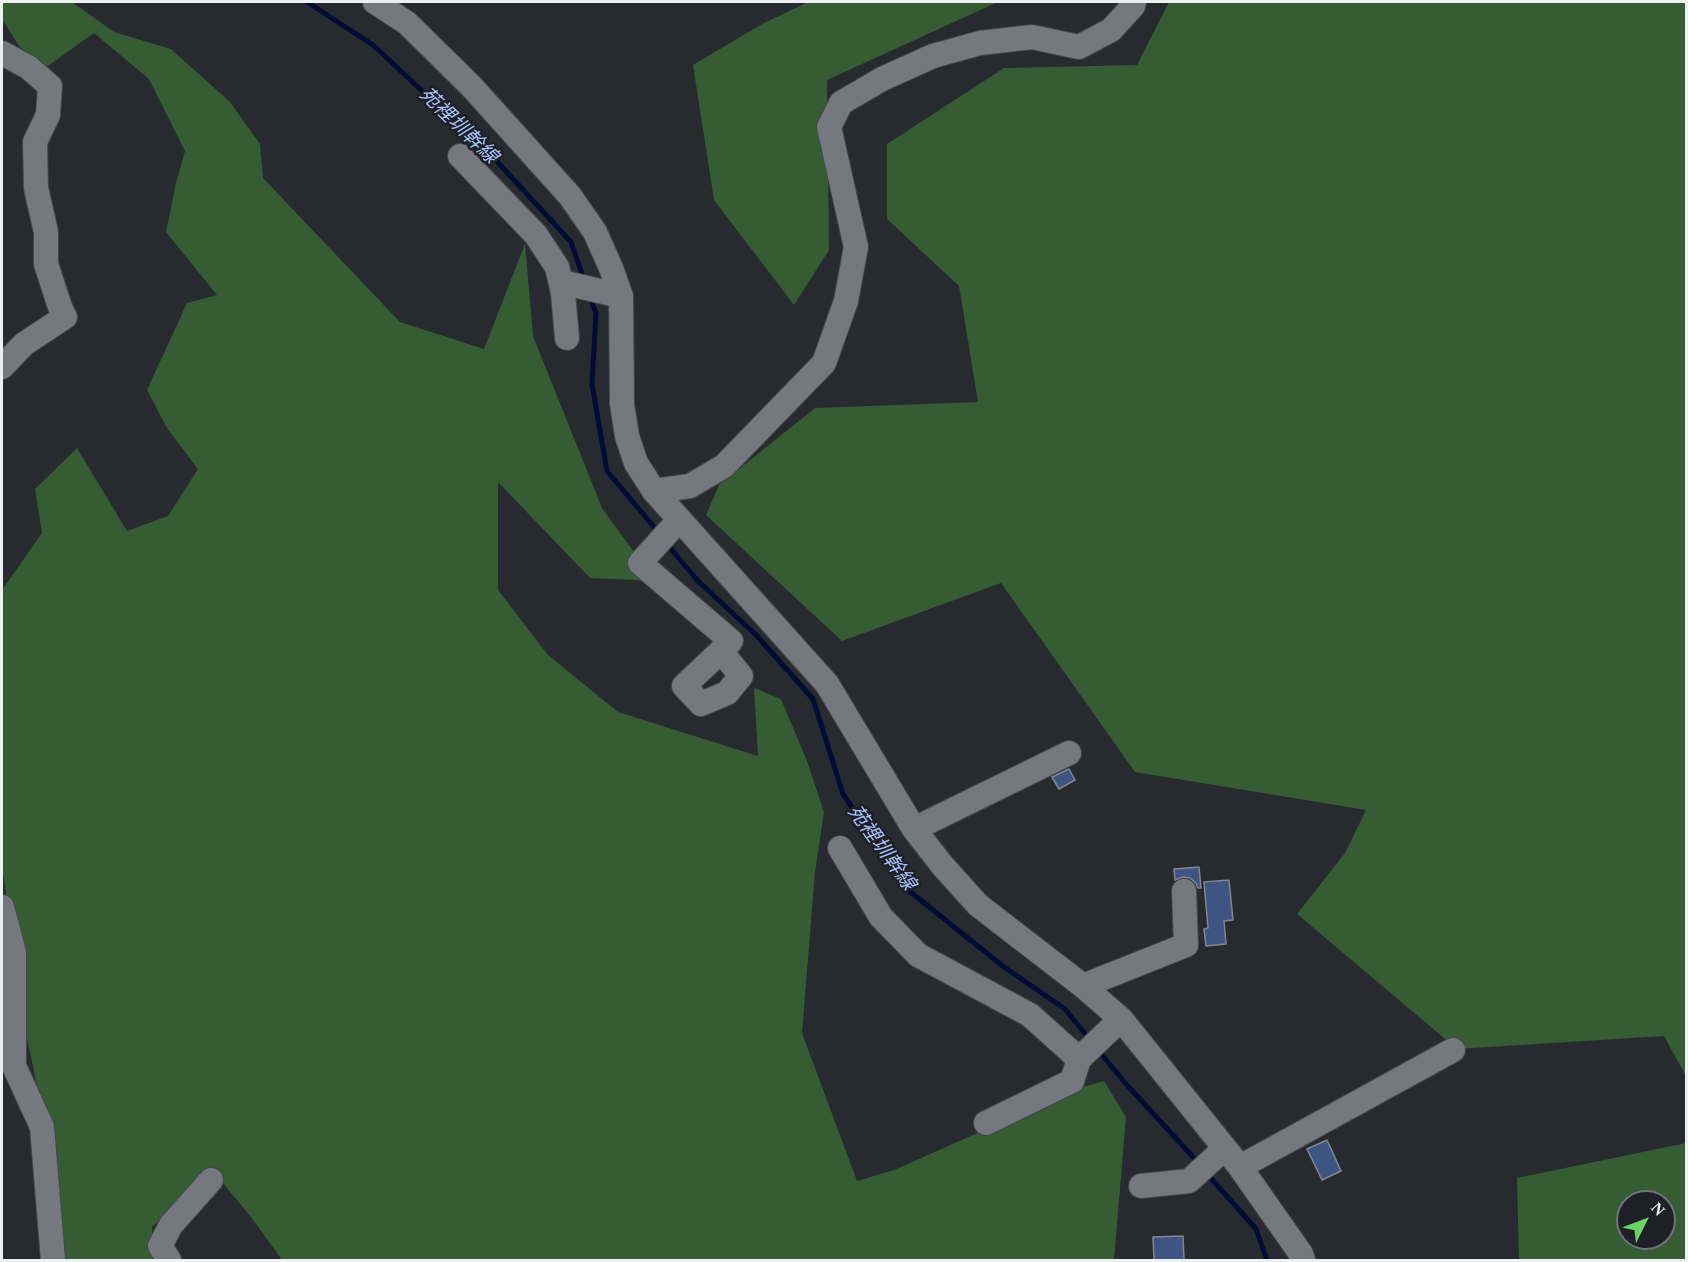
<!DOCTYPE html>
<meta charset="utf-8">
<style>
body{margin:0}
#map{position:relative;width:1688px;height:1262px;overflow:hidden;background:#272a2f;font-family:"Times New Roman",serif}
canvas{display:block}
.frame{position:absolute;inset:0;border:3px solid #edeff2;pointer-events:none}
.north{position:absolute;left:1616px;top:1190px;width:60px;height:60px;box-sizing:border-box;background:#1e2025;border:2px solid #717377;border-radius:50%;rotate:48deg;font-size:16px;font-weight:700;line-height:24px;text-align:center;color:#edeff2}
.north::after{content:'';display:block;margin:auto;width:21px;height:27px;background:#67d465;clip-path:polygon(50% 0,100% 100%,50% 72%,0 100%)}
</style>
<div id="map">
<canvas width="1688" height="1262"></canvas>
<div class="frame"></div>
<div class="north">N</div>
</div>
<script>
const context = document.querySelector('canvas').getContext('2d');
context.lineJoin = 'round';
function paint(path, color) { context.fillStyle = color; context.fill(path, 'evenodd'); }
const shape = rows => new Path2D(rows.map(r => 'M' + r).join(''));
function stroke(path, color, width, dash) { context.strokeStyle = color; context.lineWidth = width; context.lineCap = dash ? 'butt' : 'round'; context.setLineDash(dash || []); context.stroke(path); }
function drawText(font, color, halo, rows, align = 'center') {
  context.font = font + ' "Times New Roman","Noto Sans TC",serif'; context.lineWidth = 5; context.setLineDash([]); context.textBaseline = 'middle'; context.strokeStyle = halo; context.fillStyle = color; for (const [text, x, y, turn = 0] of rows) {
    context.save(); context.translate(x, y); context.rotate((+turn || 0) * Math.PI / 180); context.textAlign = isNaN(turn) ? turn : align; if (halo) context.strokeText(text, 0, 0); context.fillText(text, 0, 0); context.restore();
  }
}
paint(shape([
 [2,2,72,2,114,32,171,49,230,102,260,144,263,178,400,322,484,349,525,244,533,336,602,508,655,581,590,578,498,482,498,590,548,655,618,712,758,756,754,688,781,699,807,761,824,812,815,872,802,1033,857,1181,894,1170,1079,1088,1104,1081,1126,1117,1114,1260,282,1260,251,1217,212,1170,152,1227,155,1256,158,1260,63,1260,35,1076,23,1020,2,865,2,590,42,533,35,489,77,448,127,531,168,516,198,469,167,428,147,390,187,303,217,295,166,232,176,183,185,151,149,79,94,33,45,68,19,46,2,19],
 [808,2,998,2,827,80,829,250,794,305,714,200,693,65,764,23],
 [1169,2,1686,2,1686,1076,1664,1036,1457,1049,1297,914,1345,853,1366,810,1135,772,1001,583,842,641,706,515,719,485,815,408,978,402,959,286,887,219,887,144,1004,68,1137,65],
 [1686,1143,1686,1260,1519,1260,1517,1178],
 [1628,1202,1664,1202,1664,1238,1628,1238]
]), '#355c33');
stroke(shape([
 [307,2,373,45,493,157,571,242,582,274],
 [592,303,596,313,592,384,607,471,654,527],
 [671,549,698,581,757,636,813,699,843,794,908,890,1004,967,1065,1009,1090,1040],
 [1097,1049,1127,1085,1194,1158],
 [1209,1176,1256,1229,1267,1260]
]), '#010c34', 5);
const building = shape([
 [1069,769,1075,780,1059,789,1052,777,1069,769],
 [1199,867,1201,888,1198,888,1196,883,1190,878,1183,877,1175,880,1174,869,1199,867],
 [1229,880,1233,920,1224,921,1226,944,1206,946,1204,929,1208,928,1204,882,1229,880],
 [1327,1140,1341,1171,1322,1180,1307,1149,1327,1140],
 [1183,1236,1184,1260,1154,1260,1153,1237,1183,1236]
]);
paint(building, '#3e5583');
stroke(building, '#83868d', 1.5);
const minor = shape([
 [375,2,407,23,472,87,570,196,595,232,611,268,621,296,622,404,627,436,636,463,654,491,827,684,914,829,942,865,978,905,1083,986,1121,1019,1240,1167,1301,1254,1303,1260],
 [2,53,28,67,50,86,48,115,35,142,36,188,46,232,46,264,60,307,65,317,24,344,2,367],
 [460,156,536,235,557,267,563,293,567,338],
 [561,282,621,296],
 [654,491,690,486,724,466,824,363,846,301,856,247,829,127,841,103,882,79,933,56,980,43,1032,37,1079,47,1111,30,1133,6,1134,2],
 [679,520,640,563,731,641,721,651,684,686,701,704,727,693,741,676,721,651],
 [914,829,1069,753],
 [840,848,881,917,918,955,1030,1015,1079,1059,1072,1081,986,1123],
 [2,907,14,952,14,1066,42,1127,53,1260],
 [1083,986,1186,945,1184,891],
 [1079,1059,1121,1019],
 [1240,1167,1453,1050],
 [1141,1186,1189,1181,1224,1149],
 [169,1260,160,1246,171,1225,211,1180]
]);
stroke(minor, '#45474c', 26);
stroke(minor, '#75787e', 24);
drawText('italic 20px', '#a6c3fd', '#1e2025', [
 ["苑裡圳幹線",458,126,44],
 ["苑裡圳幹線",881,848,54]
]);
</script>
